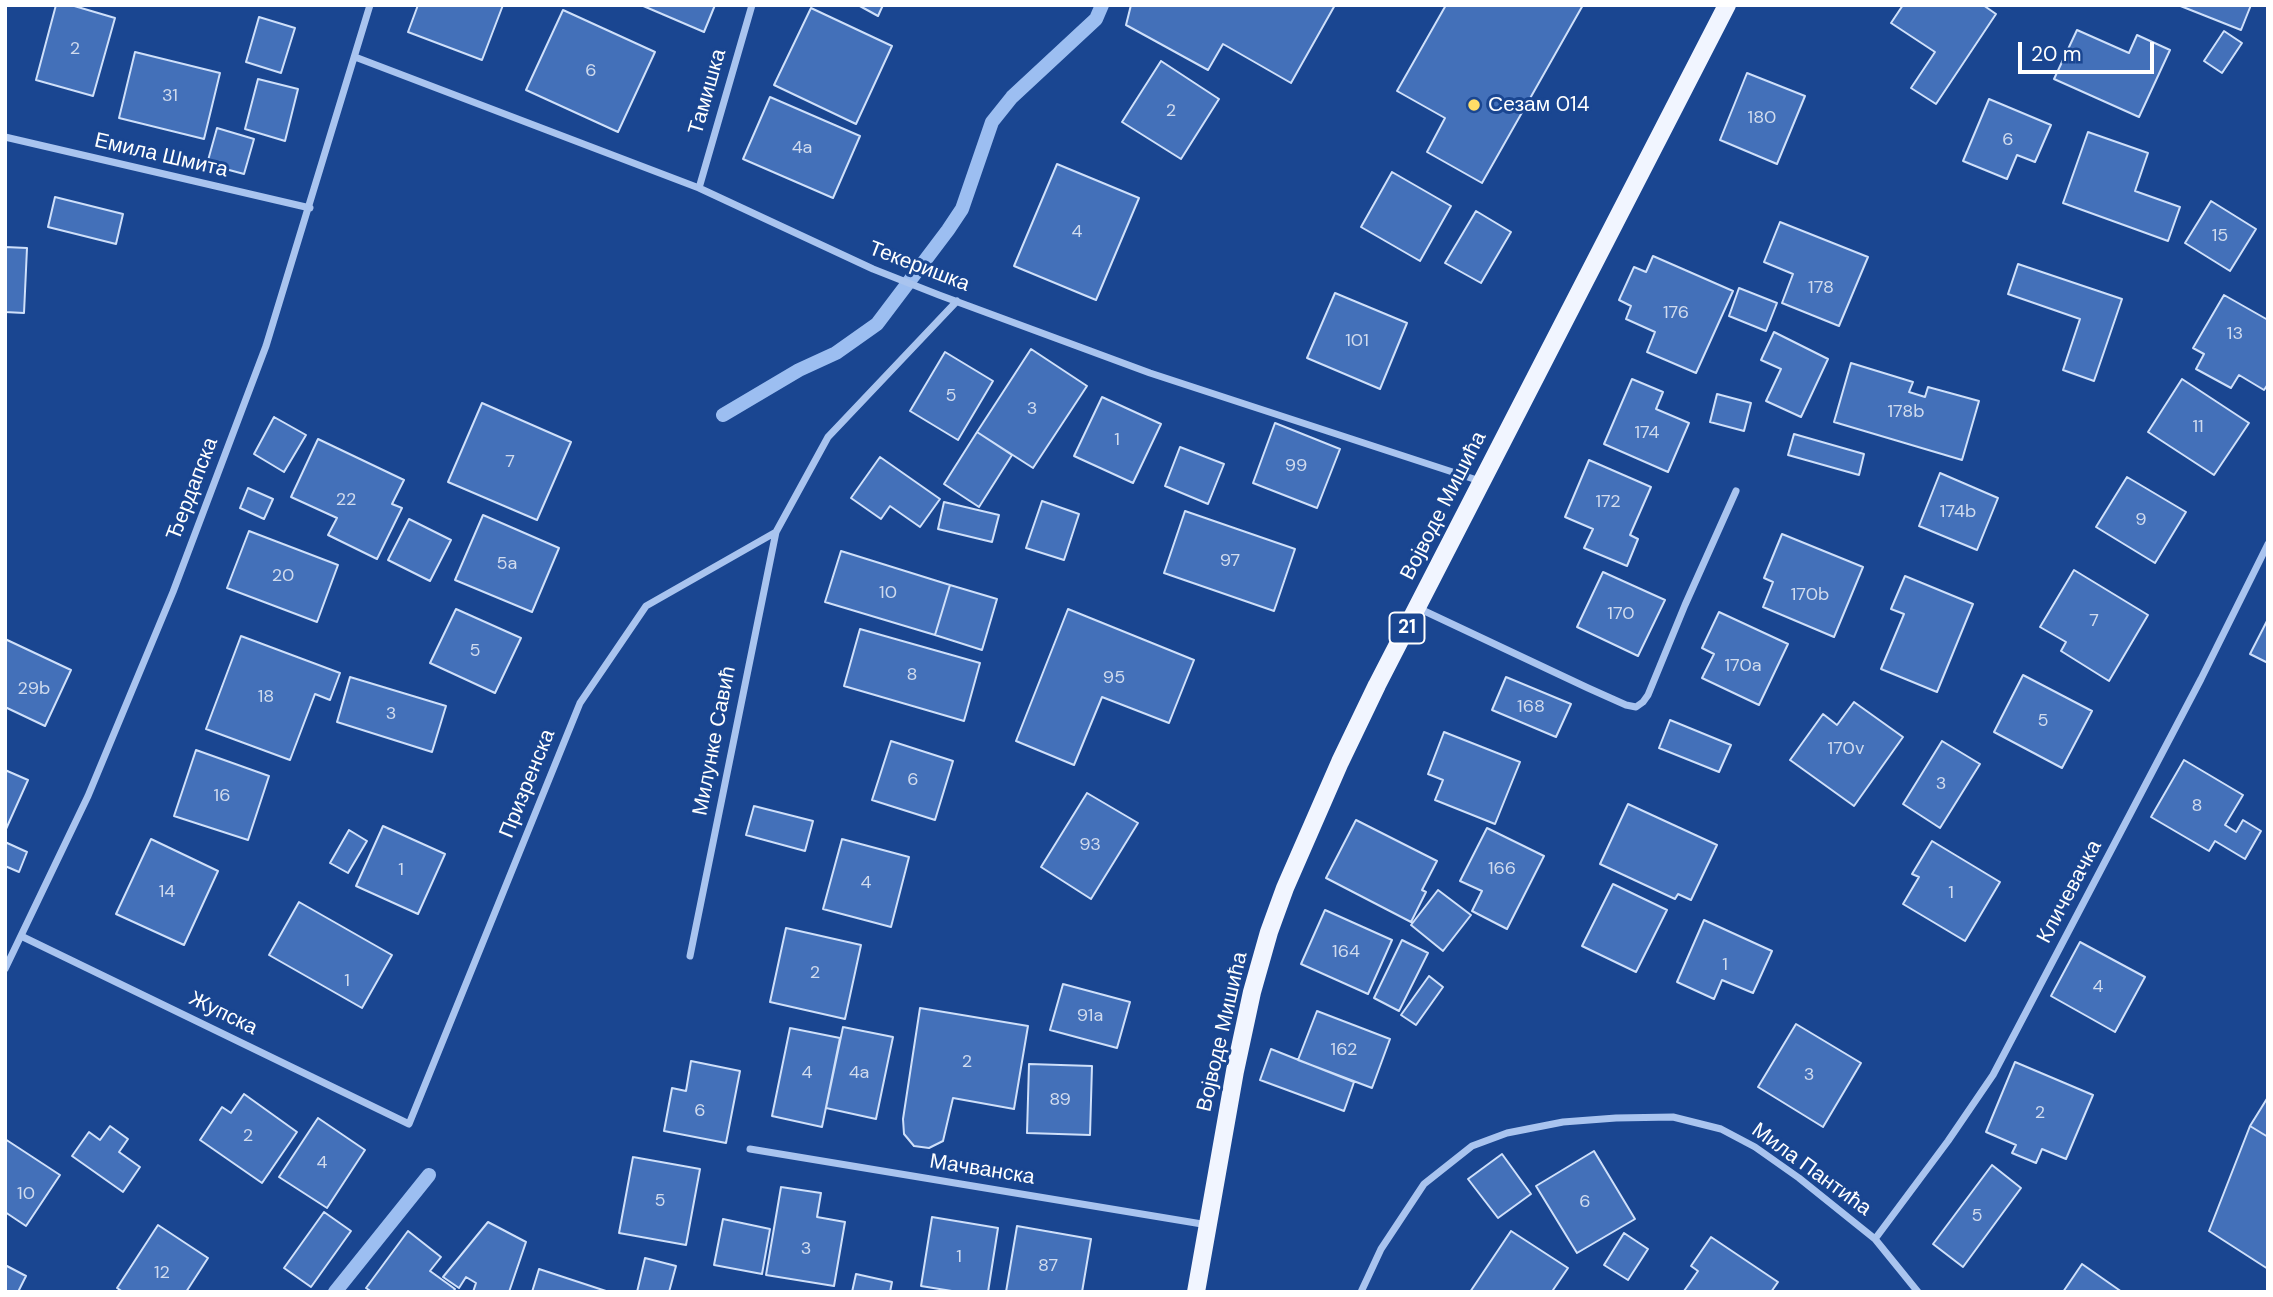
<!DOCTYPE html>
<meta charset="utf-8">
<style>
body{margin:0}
#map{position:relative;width:2273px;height:1297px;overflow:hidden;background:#1a4691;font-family:"DM Sans",sans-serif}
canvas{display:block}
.frame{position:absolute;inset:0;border:7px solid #fff;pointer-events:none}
.scale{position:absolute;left:2018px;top:42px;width:136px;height:32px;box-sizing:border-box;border:4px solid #fff;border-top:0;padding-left:9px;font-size:21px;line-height:24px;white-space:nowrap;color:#fff;-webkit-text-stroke:5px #1a4691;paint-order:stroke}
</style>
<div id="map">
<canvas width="2273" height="1297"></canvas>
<div class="frame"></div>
<div class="scale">20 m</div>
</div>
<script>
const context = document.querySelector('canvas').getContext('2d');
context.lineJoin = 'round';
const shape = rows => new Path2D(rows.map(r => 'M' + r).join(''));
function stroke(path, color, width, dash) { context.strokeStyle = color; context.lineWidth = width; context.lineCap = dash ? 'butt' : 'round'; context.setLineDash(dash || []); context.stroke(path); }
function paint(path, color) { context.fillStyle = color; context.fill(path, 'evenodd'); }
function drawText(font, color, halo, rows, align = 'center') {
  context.font = font + ' "DM Sans",sans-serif'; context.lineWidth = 6; context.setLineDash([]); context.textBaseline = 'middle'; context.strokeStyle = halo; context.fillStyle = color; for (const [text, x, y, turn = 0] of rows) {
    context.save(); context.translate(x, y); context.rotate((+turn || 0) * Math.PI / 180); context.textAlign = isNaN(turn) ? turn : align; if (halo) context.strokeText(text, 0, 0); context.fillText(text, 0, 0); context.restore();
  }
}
stroke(shape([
 [723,415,799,370,836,353,877,324,948,230,962,209,992,122,1012,97,1096,19,1102,5],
 [335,1292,429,1175]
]), '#9cbef1', 14);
const building = shape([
 [56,5,71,5,115,18,93,96,36,80,56,5],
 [418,5,503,5,482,60,408,32,418,5],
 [641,5,715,5,704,32,641,5],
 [858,5,883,5,878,16,858,5],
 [1131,5,1335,5,1291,83,1223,44,1208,70,1126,25,1131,5],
 [1446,5,1583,5,1482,183,1427,152,1445,118,1397,91,1446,5],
 [1903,5,1983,5,1996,14,1936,104,1911,88,1935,52,1891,23,1903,5],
 [2178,5,2251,5,2241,30,2178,5],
 [811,8,892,46,856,124,774,85,811,8],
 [563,10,655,52,618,132,526,90,563,10],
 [259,17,295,28,281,73,246,62,259,17],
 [2077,30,2129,53,2137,35,2170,50,2139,117,2054,79,2077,30],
 [2224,31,2242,43,2222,73,2204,61,2224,31],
 [135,52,220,73,204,139,119,118,135,52],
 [1161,61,1219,99,1181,159,1122,122,1161,61],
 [1747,73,1805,96,1777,164,1720,140,1747,73],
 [258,79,298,89,285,141,245,129,258,79],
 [770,97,860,136,833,198,743,159,770,97],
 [1989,99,2051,125,2035,162,2017,155,2007,179,1963,161,1989,99],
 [217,128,254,139,244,174,207,164,217,128],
 [2088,132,2148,153,2135,191,2180,207,2168,241,2063,203,2088,132],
 [1057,164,1139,198,1096,300,1014,266,1057,164],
 [1392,172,1451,206,1420,261,1361,227,1392,172],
 [55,197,123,214,116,244,48,227,55,197],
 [2211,201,2256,229,2230,271,2185,243,2211,201],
 [1476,211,1511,232,1481,283,1445,263,1476,211],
 [1780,222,1868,257,1839,326,1782,303,1793,274,1764,262,1780,222],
 [5,247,27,248,24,313,5,312,5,247],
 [1653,256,1733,291,1696,373,1647,352,1655,332,1626,319,1631,306,1619,300,1634,267,1646,272,1653,256],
 [2018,264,2122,299,2094,381,2063,370,2080,319,2008,294,2018,264],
 [1739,288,1777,303,1766,331,1729,316,1739,288],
 [1335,293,1407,323,1380,389,1307,358,1335,293],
 [2224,295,2268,320,2268,384,2264,390,2239,375,2231,388,2196,369,2204,354,2193,348,2224,295],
 [1774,332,1828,359,1801,417,1766,401,1781,369,1761,360,1774,332],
 [1031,349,1087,386,1033,468,977,432,1031,349],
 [945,352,993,381,958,440,910,411,945,352],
 [1851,363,1913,382,1909,392,1925,397,1928,387,1979,401,1962,460,1834,422,1851,363],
 [1632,379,1663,392,1656,409,1689,423,1668,472,1604,444,1632,379],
 [2182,379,2249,423,2214,475,2148,432,2182,379],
 [1717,394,1751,403,1744,431,1710,422,1717,394],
 [1102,397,1161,424,1133,483,1074,456,1102,397],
 [482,403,571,442,537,520,448,482,482,403],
 [274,417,306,435,284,472,254,454,274,417],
 [1275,423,1340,449,1317,508,1253,483,1275,423],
 [977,432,1012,455,979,507,944,484,977,432],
 [1794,434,1864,454,1859,475,1788,455,1794,434],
 [318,439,404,480,392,504,402,508,377,559,328,535,337,518,291,497,318,439],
 [1180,447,1224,464,1208,504,1165,486,1180,447],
 [880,457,940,499,920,527,890,506,881,519,851,498,880,457],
 [1589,460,1651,487,1630,535,1638,539,1627,566,1584,548,1593,529,1565,517,1589,460],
 [1940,473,1998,498,1977,550,1919,526,1940,473],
 [2127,477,2186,512,2155,563,2096,527,2127,477],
 [248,488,273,499,264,519,240,508,248,488],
 [1042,501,1079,514,1064,560,1026,548,1042,501],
 [944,502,999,515,992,542,938,529,944,502],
 [1185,511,1295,549,1274,611,1164,573,1185,511],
 [483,515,559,548,532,612,455,580,483,515],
 [409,519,451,540,430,581,388,560,409,519],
 [249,531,338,565,317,622,227,588,249,531],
 [1782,534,1863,567,1834,637,1763,607,1773,582,1764,578,1782,534],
 [841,551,950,585,935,635,825,602,841,551],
 [2074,570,2148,615,2109,681,2061,651,2066,642,2040,627,2074,570],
 [1603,572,1665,600,1638,656,1577,627,1603,572],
 [1905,576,1973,604,1937,692,1881,669,1904,614,1891,609,1905,576],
 [950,585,997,599,982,650,935,635,950,585],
 [456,609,521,638,495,693,430,663,456,609],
 [1068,609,1194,660,1169,723,1102,697,1074,765,1016,741,1068,609],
 [1719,612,1788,644,1759,705,1702,678,1714,654,1702,648,1719,612],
 [2268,619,2268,663,2250,654,2268,619],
 [860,629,980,663,964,721,844,686,860,629],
 [241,636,340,673,330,700,315,694,290,760,206,729,241,636],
 [5,639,71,670,45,726,5,707,5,639],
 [2023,675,2092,711,2062,768,1994,732,2023,675],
 [350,677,446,706,432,752,337,722,350,677],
 [1506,677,1571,704,1556,737,1492,710,1506,677],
 [1854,702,1903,737,1854,806,1790,760,1823,714,1837,725,1854,702],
 [1670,720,1731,745,1719,772,1659,748,1670,720],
 [1444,732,1520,762,1495,824,1435,800,1443,780,1428,774,1444,732],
 [891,741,953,761,935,820,872,800,891,741],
 [1942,741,1980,764,1940,828,1903,804,1942,741],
 [196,750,269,776,248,840,174,816,196,750],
 [2184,760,2243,795,2225,825,2236,832,2243,820,2261,831,2245,859,2215,841,2209,851,2151,817,2184,760],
 [5,770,28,780,6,829,5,829,5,770],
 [1087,793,1138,823,1091,899,1041,867,1087,793],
 [1628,804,1717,845,1691,900,1678,894,1675,899,1600,864,1628,804],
 [754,806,813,821,805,851,746,835,754,806],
 [1356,820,1437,861,1422,890,1426,892,1411,922,1326,878,1356,820],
 [383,826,445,854,418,914,356,886,383,826],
 [1487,828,1544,856,1507,929,1472,911,1482,891,1460,881,1487,828],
 [349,830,367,841,348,873,330,863,349,830],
 [151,839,218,871,184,945,116,914,151,839],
 [842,839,909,857,891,927,823,909,842,839],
 [1932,841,2000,882,1965,941,1903,904,1919,877,1912,874,1932,841],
 [5,842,27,852,19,872,5,866,5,842],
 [1613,884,1667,910,1636,972,1582,946,1613,884],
 [1438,890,1471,915,1443,951,1411,925,1438,890],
 [299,902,392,955,362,1008,269,955,299,902],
 [1325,910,1392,940,1368,994,1301,964,1325,910],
 [1704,920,1772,951,1753,993,1722,980,1714,999,1677,982,1704,920],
 [786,928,861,945,845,1019,770,1002,786,928],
 [1402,940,1428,953,1399,1011,1374,998,1402,940],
 [2080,942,2145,977,2115,1032,2051,996,2080,942],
 [1429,976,1443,987,1416,1025,1401,1015,1429,976],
 [1063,984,1130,1002,1117,1048,1050,1030,1063,984],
 [920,1008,1028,1026,1014,1109,953,1098,943,1141,929,1148,914,1146,904,1134,903,1119,920,1008],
 [1317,1011,1390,1039,1372,1088,1298,1060,1317,1011],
 [1796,1024,1861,1063,1823,1127,1758,1087,1796,1024],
 [843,1027,893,1037,876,1119,826,1108,843,1027],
 [790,1028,840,1038,822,1127,772,1116,790,1028],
 [1271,1049,1354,1082,1344,1111,1260,1080,1271,1049],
 [691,1061,740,1071,726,1143,664,1131,672,1088,686,1091,691,1061],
 [2015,1062,2093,1095,2066,1159,2042,1149,2036,1163,2012,1153,2016,1145,1986,1132,2015,1062],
 [1029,1064,1092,1066,1090,1135,1027,1133,1029,1064],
 [244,1094,297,1132,262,1183,200,1140,222,1107,231,1113,244,1094],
 [2268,1097,2268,1137,2250,1126,2268,1097],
 [318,1118,365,1150,327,1208,279,1177,318,1118],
 [110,1126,128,1139,119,1152,140,1167,123,1192,72,1156,89,1132,100,1140,110,1126],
 [2250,1126,2268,1137,2268,1269,2209,1231,2250,1126],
 [5,1139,60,1175,26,1226,5,1212,5,1139],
 [1594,1151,1635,1219,1577,1253,1536,1186,1594,1151],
 [1502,1154,1531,1194,1498,1218,1468,1179,1502,1154],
 [633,1157,700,1169,686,1245,619,1233,633,1157],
 [1992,1165,2021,1188,1963,1267,1933,1244,1992,1165],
 [781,1187,821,1193,817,1217,845,1222,834,1286,766,1275,781,1187],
 [324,1212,351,1231,311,1287,284,1268,324,1212],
 [932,1217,998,1228,988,1292,958,1292,921,1286,932,1217],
 [723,1219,770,1229,762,1274,714,1265,723,1219],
 [488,1222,526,1242,509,1292,473,1292,476,1283,466,1277,459,1288,443,1277,488,1222],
 [158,1225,208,1258,186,1292,123,1292,117,1288,158,1225],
 [1017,1226,1091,1239,1082,1292,1006,1292,1017,1226],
 [408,1231,441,1257,430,1271,455,1289,453,1292,372,1292,366,1288,408,1231],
 [1511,1231,1568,1268,1553,1290,1556,1292,1470,1292,1511,1231],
 [1624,1233,1648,1249,1628,1280,1604,1265,1624,1233],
 [1711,1237,1778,1282,1771,1292,1684,1291,1698,1271,1691,1266,1711,1237],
 [645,1258,676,1266,669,1292,637,1292,645,1258],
 [2082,1264,2122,1292,2063,1292,2082,1264],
 [5,1265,26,1276,18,1292,5,1292,5,1265],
 [539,1269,609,1292,532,1292,539,1269],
 [856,1274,892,1282,890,1292,852,1292,856,1274]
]);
paint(building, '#4370b9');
stroke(building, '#cfe0fa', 2);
stroke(shape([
 [355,57,699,188,873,269,939,295,1150,373,1480,481],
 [5,137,310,208],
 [699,188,752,5],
 [1418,608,1588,688,1626,705,1636,707,1643,702,1648,695,1685,605,1736,491],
 [21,936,409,1124,580,703,646,606,776,532],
 [690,956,776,532,828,437,957,301],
 [5,969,88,796,173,592,266,346,370,5],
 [750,1149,1208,1225],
 [1875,1239,1948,1141,1993,1075,2201,679,2268,544],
 [1361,1292,1381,1249,1424,1184,1472,1146,1507,1133,1563,1122,1616,1118,1673,1117,1721,1129,1755,1147,1799,1178,1875,1239,1918,1292]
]), '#a9c4ef', 7);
stroke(shape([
 [1196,1292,1235,1071,1252,992,1269,932,1285,888,1340,762,1377,685,1727,5]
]), '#f1f5ff', 18);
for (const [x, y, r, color] of [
 [1474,105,7,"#ffdd67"]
]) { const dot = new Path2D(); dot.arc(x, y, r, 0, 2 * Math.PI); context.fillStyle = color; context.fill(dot); stroke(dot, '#1a4691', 2.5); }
drawText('18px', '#d0dbee', null, [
 ["2",75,49],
 ["6",591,71],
 ["31",170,96],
 ["2",1171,111],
 ["180",1762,118],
 ["6",2008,140],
 ["4a",802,148],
 ["4",1077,232],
 ["15",2220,236],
 ["178",1821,288],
 ["176",1676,313],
 ["13",2235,334],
 ["101",1357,341],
 ["5",951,396],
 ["3",1032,409],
 ["178b",1906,412],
 ["11",2198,427],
 ["174",1647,433],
 ["1",1117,440],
 ["7",510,462],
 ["99",1296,466],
 ["22",346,500],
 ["172",1608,502],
 ["174b",1958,512],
 ["9",2141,520],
 ["97",1230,561],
 ["5a",507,564],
 ["20",283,576],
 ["10",888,593],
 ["170b",1810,595],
 ["170",1621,614],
 ["7",2094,621],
 ["5",475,651],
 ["170a",1743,666],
 ["8",912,675],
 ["95",1114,678],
 ["29b",34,689],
 ["18",266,697],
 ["168",1531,707],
 ["3",391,714],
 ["5",2043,721],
 ["170v",1846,749],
 ["6",913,780],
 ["3",1941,784],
 ["16",222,796],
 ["8",2197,806],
 ["93",1090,845],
 ["166",1502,869],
 ["1",401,870],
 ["4",866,883],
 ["14",167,892],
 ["1",1951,893],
 ["164",1346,952],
 ["1",1725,965],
 ["2",815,973],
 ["1",347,981],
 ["4",2098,987],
 ["91a",1090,1016],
 ["162",1344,1050],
 ["2",967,1062],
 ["4",807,1073],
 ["4a",859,1073],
 ["3",1809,1075],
 ["89",1060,1100],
 ["6",700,1111],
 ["2",2040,1113],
 ["2",248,1136],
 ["4",322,1163],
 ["10",26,1194],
 ["5",660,1201],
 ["6",1585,1202],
 ["5",1977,1216],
 ["3",806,1249],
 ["1",959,1257],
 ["87",1048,1266],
 ["12",162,1273]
]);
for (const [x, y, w] of [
 [1407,628,35]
]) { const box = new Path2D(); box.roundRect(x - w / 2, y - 15.5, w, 31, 5); context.fillStyle = '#1a4691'; context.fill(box); stroke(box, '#fff', 2); }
drawText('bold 19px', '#fff', null, [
 ["21",1407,628]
]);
drawText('21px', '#fff', '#1a4691', [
 ["Тамишка",708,92,-74],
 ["Емила Шмита",161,156,13],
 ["Текеришка",919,267,21],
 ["Ђердапска",193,489,-69],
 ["Војводе Мишића",1444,506,-63],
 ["Милунке Савић",715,741,-79],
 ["Призренска",528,784,-68],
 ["Кличевачка",2070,892,-62],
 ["Жупска",223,1014,26],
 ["Војводе Мишића",1223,1032,-77],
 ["Мачванска",982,1170,9],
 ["Мила Пантића",1811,1170,36]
]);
drawText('21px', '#fff', '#1a4691', [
 ["Сезам 014",1488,105]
], 'left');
</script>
